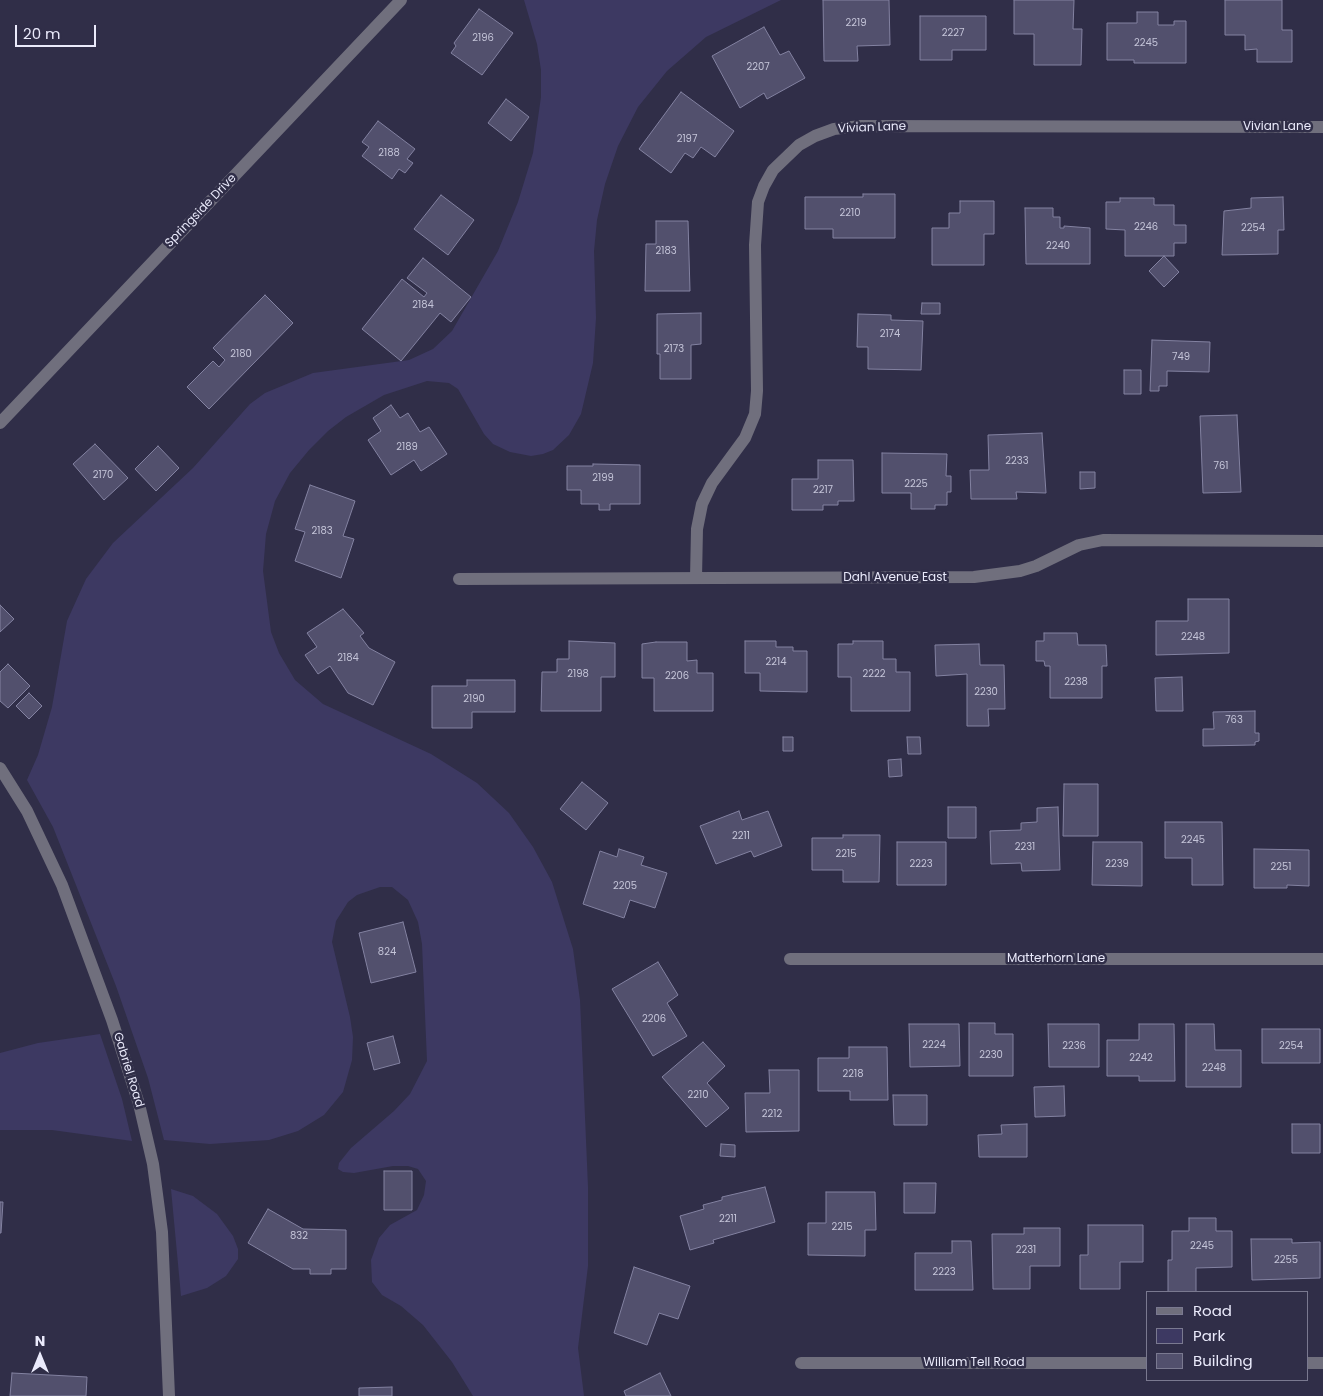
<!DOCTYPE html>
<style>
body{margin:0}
#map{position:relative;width:1323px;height:1396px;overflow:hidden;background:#302e48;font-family:Poppins,sans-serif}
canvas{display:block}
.legend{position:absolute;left:1146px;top:1291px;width:162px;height:90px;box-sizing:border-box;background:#302e48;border:1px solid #7a7990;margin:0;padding:6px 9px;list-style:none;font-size:15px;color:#eaeafb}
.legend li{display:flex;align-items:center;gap:10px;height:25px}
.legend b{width:25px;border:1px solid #7a7990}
.north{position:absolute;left:15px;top:1331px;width:50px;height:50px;-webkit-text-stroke:4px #302e48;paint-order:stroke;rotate:0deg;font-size:14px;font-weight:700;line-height:20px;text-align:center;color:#eaeafb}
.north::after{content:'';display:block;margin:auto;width:18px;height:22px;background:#eaeafb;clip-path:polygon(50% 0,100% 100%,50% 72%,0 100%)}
.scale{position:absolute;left:15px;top:25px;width:81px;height:22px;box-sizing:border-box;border:2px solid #eaeafb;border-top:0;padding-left:6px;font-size:15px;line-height:18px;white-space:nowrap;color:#eaeafb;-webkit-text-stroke:4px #302e48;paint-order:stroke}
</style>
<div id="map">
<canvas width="1323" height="1396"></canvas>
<ul class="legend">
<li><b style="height:6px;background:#706f7d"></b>Road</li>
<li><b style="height:14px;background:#3d3962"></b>Park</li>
<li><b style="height:14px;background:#52506d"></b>Building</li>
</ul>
<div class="north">N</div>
<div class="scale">20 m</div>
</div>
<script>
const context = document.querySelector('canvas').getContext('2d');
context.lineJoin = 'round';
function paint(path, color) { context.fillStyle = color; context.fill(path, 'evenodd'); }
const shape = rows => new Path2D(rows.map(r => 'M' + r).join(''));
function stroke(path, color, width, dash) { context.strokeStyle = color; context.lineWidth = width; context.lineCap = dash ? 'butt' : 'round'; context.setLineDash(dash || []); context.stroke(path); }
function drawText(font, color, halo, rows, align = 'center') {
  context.font = font + ' Poppins,sans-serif'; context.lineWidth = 5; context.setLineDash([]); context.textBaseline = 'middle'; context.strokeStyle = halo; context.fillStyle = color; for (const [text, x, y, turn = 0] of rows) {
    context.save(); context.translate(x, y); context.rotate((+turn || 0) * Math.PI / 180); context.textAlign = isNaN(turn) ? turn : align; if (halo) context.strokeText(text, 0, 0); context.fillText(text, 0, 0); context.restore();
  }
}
paint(shape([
 [524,0,781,0,706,37,667,71,638,107,618,146,605,184,597,220,594,251,596,318,593,363,581,414,569,435,553,450,543,454,531,456,510,452,493,444,484,434,458,389,449,383,427,381,384,395,346,417,328,431,309,450,290,473,275,501,266,534,263,571,271,632,279,653,295,680,323,704,431,754,477,783,509,813,533,847,552,882,573,949,580,1000,588,1187,588,1266,578,1348,584,1396,473,1396,452,1362,423,1325,401,1306,382,1295,372,1282,371,1260,379,1238,390,1225,417,1210,424,1195,426,1181,418,1169,408,1166,393,1166,354,1173,343,1172,338,1169,339,1163,351,1148,394,1111,410,1094,427,1061,422,944,418,922,408,900,392,887,380,887,357,895,348,902,336,921,332,942,350,1017,353,1037,352,1060,343,1092,324,1115,298,1131,269,1140,210,1144,164,1140,148,1078,116,986,53,827,27,780,38,755,52,707,67,621,86,579,113,543,193,468,250,404,265,393,313,373,409,360,433,349,452,331,498,251,518,202,533,153,541,97,541,70,537,44],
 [100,1034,122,1099,132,1141,52,1130,0,1130,0,1053,38,1043],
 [171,1189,193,1196,217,1214,233,1236,238,1249,238,1259,226,1276,207,1288,181,1296]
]), '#3d3962');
const building = shape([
 [823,0,889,0,890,45,857,46,858,61,824,61,823,0],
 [1014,0,1074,0,1073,29,1082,29,1081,65,1034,65,1034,34,1014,34,1014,0],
 [1225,0,1282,0,1282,30,1292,30,1292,62,1257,62,1257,49,1245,50,1245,35,1225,35,1225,0],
 [479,9,513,33,482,75,451,53,456,46,454,43,479,9],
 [1137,12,1158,12,1158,25,1174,25,1174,21,1186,21,1186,63,1134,63,1134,60,1107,60,1107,23,1137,23,1137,12],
 [920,16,986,16,986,50,952,50,952,60,920,60,920,16],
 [764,27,780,55,789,51,805,78,767,99,764,93,740,108,712,56,764,27],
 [681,92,734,131,715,157,701,147,693,158,685,153,671,173,639,149,681,92],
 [506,99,529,117,511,141,488,123,506,99],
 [378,121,415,149,407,159,413,163,405,173,399,169,392,179,362,156,369,147,362,142,378,121],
 [863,194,895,194,895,238,833,238,833,229,805,229,805,197,863,197,863,194],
 [441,195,474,220,448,255,414,229,441,195],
 [1283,197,1284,230,1278,230,1278,254,1222,255,1224,211,1251,208,1251,198,1283,197],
 [1120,198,1154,198,1154,205,1174,205,1174,225,1186,225,1186,243,1174,243,1174,256,1125,256,1125,230,1106,229,1106,202,1120,202,1120,198],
 [960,201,994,201,994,234,984,234,984,265,932,265,932,228,949,228,949,213,960,213,960,201],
 [1025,208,1053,208,1053,217,1060,217,1060,228,1064,228,1064,226,1090,228,1090,264,1026,264,1025,208],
 [656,221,688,221,690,291,645,291,646,244,656,244,656,221],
 [1164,256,1179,272,1164,287,1149,271,1164,256],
 [423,258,471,297,451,322,440,313,401,361,362,329,402,279,424,297,427,293,407,278,423,258],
 [265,295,293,323,209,409,187,387,213,361,219,367,225,360,213,348,265,295],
 [922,303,940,303,940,314,921,314,922,303],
 [701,313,701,344,691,345,691,379,660,379,660,354,657,354,657,314,701,313],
 [858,314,891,315,891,320,923,321,921,370,868,369,868,347,857,347,858,314],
 [1152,340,1210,342,1209,372,1167,371,1167,386,1159,386,1159,391,1150,391,1152,340],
 [1124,370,1141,370,1141,394,1124,394,1124,370],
 [391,405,400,418,408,413,420,432,429,427,447,454,421,471,414,460,391,475,368,440,381,431,373,418,391,405],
 [1237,415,1241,492,1203,493,1200,416,1237,415],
 [1042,433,1046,493,1016,492,1017,499,971,499,970,470,989,470,988,435,1042,433],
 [95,444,128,478,104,500,73,464,95,444],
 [158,446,179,468,156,491,135,469,158,446],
 [882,453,947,454,946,476,951,476,951,492,947,492,947,505,935,505,935,509,911,509,911,493,882,493,882,453],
 [818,460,853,460,854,501,838,501,838,505,823,505,823,510,792,510,792,479,818,479,818,460],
 [593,464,640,465,640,504,610,504,610,510,599,510,599,504,581,504,581,490,567,490,567,466,593,466,593,464],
 [1080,472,1095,472,1095,488,1080,489,1080,472],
 [310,485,355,501,343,536,354,539,341,578,295,561,305,532,295,529,310,485],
 [1188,599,1229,599,1229,653,1156,655,1156,621,1188,621,1188,599],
 [0,605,14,619,0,632,0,605],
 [343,609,364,633,360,636,369,648,395,662,373,705,348,693,330,666,318,674,305,655,317,647,307,633,343,609],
 [1044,633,1077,633,1078,645,1106,645,1107,666,1102,666,1102,698,1050,698,1050,666,1045,666,1044,661,1036,661,1036,641,1044,641,1044,633],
 [569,641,615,643,615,677,601,677,601,711,541,711,542,672,557,672,557,659,569,659,569,641],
 [745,641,776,641,776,647,793,647,793,651,807,651,807,692,760,691,760,673,745,673,745,641],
 [853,641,883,641,883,659,896,659,896,672,910,672,910,711,851,711,851,677,838,677,838,644,853,644,853,641],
 [656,642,687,642,687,661,697,660,697,673,713,673,713,711,654,711,654,678,642,678,642,644,656,642],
 [979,644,980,665,1004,665,1005,709,988,709,989,726,967,726,967,674,936,676,935,645,979,644],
 [8,664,30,686,8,708,0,701,0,672,8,664],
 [1182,677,1183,711,1156,711,1155,678,1182,677],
 [467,680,515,680,515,712,472,712,472,728,432,728,432,686,467,686,467,680],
 [29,693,42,706,29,719,16,706,29,693],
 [1255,711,1255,733,1259,733,1259,741,1255,742,1255,745,1203,746,1203,729,1214,729,1213,712,1255,711],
 [783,737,793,737,793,751,783,751,783,737],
 [907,737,920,737,921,754,908,754,907,737],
 [901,759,902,776,889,777,888,760,901,759],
 [582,782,608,803,586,830,560,809,582,782],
 [1064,784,1098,784,1098,836,1063,836,1064,784],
 [948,807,976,807,976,838,948,838,948,807],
 [1058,807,1060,870,1022,871,1021,863,991,864,990,831,1021,830,1021,823,1037,822,1037,808,1058,807],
 [739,811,742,820,768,811,782,846,754,857,751,851,716,864,700,826,739,811],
 [1165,822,1222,822,1223,885,1192,885,1192,858,1165,858,1165,822],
 [843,835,880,835,879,882,843,882,843,870,812,870,812,838,843,838,843,835],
 [897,842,946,842,946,885,897,885,897,842],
 [1093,842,1142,842,1142,886,1092,885,1093,842],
 [619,849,644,857,641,865,667,873,655,908,630,900,624,918,583,904,600,851,617,857,619,849],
 [1254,849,1309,850,1309,886,1287,885,1287,888,1254,888,1254,849],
 [403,922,416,972,371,983,359,933,403,922],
 [658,962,678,995,667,1003,687,1036,653,1056,612,989,658,962],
 [969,1023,995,1023,995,1034,1013,1034,1013,1076,969,1076,969,1023],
 [909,1024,959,1024,960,1066,910,1067,909,1024],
 [1048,1024,1099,1024,1099,1067,1049,1067,1048,1024],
 [1139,1024,1174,1024,1175,1081,1139,1081,1139,1076,1107,1076,1107,1040,1139,1040,1139,1024],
 [1186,1024,1214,1024,1215,1050,1241,1050,1241,1087,1186,1087,1186,1024],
 [1262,1029,1320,1029,1320,1063,1262,1063,1262,1029],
 [393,1036,400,1063,374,1070,367,1043,393,1036],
 [703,1042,725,1066,707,1083,729,1108,706,1127,662,1077,703,1042],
 [849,1047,887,1047,888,1100,850,1100,850,1091,818,1091,818,1058,849,1058,849,1047],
 [769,1070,799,1070,799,1131,746,1132,745,1093,770,1093,769,1070],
 [1064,1086,1065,1116,1035,1117,1034,1087,1064,1086],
 [893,1095,927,1095,927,1125,894,1125,893,1095],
 [1027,1124,1027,1157,979,1157,978,1135,1002,1134,1001,1125,1027,1124],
 [1292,1124,1320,1124,1320,1153,1292,1153,1292,1124],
 [721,1144,735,1145,735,1157,720,1156,721,1144],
 [384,1171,412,1171,412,1210,384,1210,384,1171],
 [904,1183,936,1183,935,1213,904,1213,904,1183],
 [765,1187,775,1222,713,1240,714,1243,690,1250,680,1216,704,1209,703,1205,722,1200,722,1197,765,1187],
 [826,1192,875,1192,876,1230,865,1230,865,1256,808,1255,808,1223,826,1223,826,1192],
 [0,1202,3,1202,1,1233,0,1233,0,1202],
 [268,1209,303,1229,346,1230,346,1269,331,1269,331,1274,310,1274,310,1269,293,1269,248,1243,268,1209],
 [1189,1218,1216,1218,1216,1231,1232,1231,1232,1267,1196,1268,1196,1292,1168,1292,1168,1260,1172,1260,1172,1231,1189,1231,1189,1218],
 [1088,1225,1143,1225,1143,1262,1120,1262,1120,1289,1080,1289,1080,1255,1088,1255,1088,1225],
 [1024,1228,1060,1228,1060,1266,1030,1266,1030,1289,993,1289,992,1234,1024,1234,1024,1228],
 [1251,1239,1292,1239,1292,1243,1320,1242,1320,1278,1252,1280,1251,1239],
 [952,1241,971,1241,973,1290,915,1290,915,1253,952,1253,952,1241],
 [634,1267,690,1286,678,1319,659,1313,647,1345,614,1333,634,1267],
 [12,1373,87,1377,86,1396,10,1396,12,1373],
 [660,1373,671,1396,626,1396,624,1391,660,1373],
 [392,1387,392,1396,359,1396,359,1388,392,1387]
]);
paint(building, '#52506d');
stroke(building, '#8382a1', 1);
stroke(shape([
 [0,423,401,0],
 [696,578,697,529,702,504,712,483,745,438,755,414,757,391,755,245,758,202,764,186,773,170,799,145,815,136,834,129,861,126,1323,127],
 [459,579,974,577,1020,571,1036,566,1079,545,1103,540,1323,541],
 [0,768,27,811,62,885,112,1020,139,1104,153,1164,162,1232,169,1396],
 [790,959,1323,959],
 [801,1363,1147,1363],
 [1307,1363,1323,1363]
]), '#706f7d', 12);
drawText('10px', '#c4c4d8', null, [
 ["2219",856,23],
 ["2227",953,33],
 ["2196",483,38],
 ["2245",1146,43],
 ["2207",758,67],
 ["2197",687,139],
 ["2188",389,153],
 ["2210",850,213],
 ["2246",1146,227],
 ["2254",1253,228],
 ["2240",1058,246],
 ["2183",666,251],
 ["2184",423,305],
 ["2174",890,334],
 ["2173",674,349],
 ["2180",241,354],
 ["749",1181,357],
 ["2189",407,447],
 ["2233",1017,461],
 ["761",1221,466],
 ["2170",103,475],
 ["2199",603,478],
 ["2225",916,484],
 ["2217",823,490],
 ["2183",322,531],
 ["2248",1193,637],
 ["2184",348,658],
 ["2214",776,662],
 ["2198",578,674],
 ["2222",874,674],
 ["2206",677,676],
 ["2238",1076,682],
 ["2230",986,692],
 ["2190",474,699],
 ["763",1234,720],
 ["2211",741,836],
 ["2245",1193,840],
 ["2231",1025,847],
 ["2215",846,854],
 ["2223",921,864],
 ["2239",1117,864],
 ["2251",1281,867],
 ["2205",625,886],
 ["824",387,952],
 ["2206",654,1019],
 ["2224",934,1045],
 ["2236",1074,1046],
 ["2254",1291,1046],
 ["2230",991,1055],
 ["2242",1141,1058],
 ["2248",1214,1068],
 ["2218",853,1074],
 ["2210",698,1095],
 ["2212",772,1114],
 ["2211",728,1219],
 ["2215",842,1227],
 ["832",299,1236],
 ["2245",1202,1246],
 ["2231",1026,1250],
 ["2255",1286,1260],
 ["2223",944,1272]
]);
drawText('12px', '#eaeafb', '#302e48', [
 ["Vivian Lane",1277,127],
 ["Vivian Lane",872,128,-2],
 ["Springside Drive",201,211,-46],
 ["Dahl Avenue East",895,578],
 ["Matterhorn Lane",1056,959],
 ["Gabriel Road",128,1070,73],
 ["William Tell Road",974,1363]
]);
</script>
